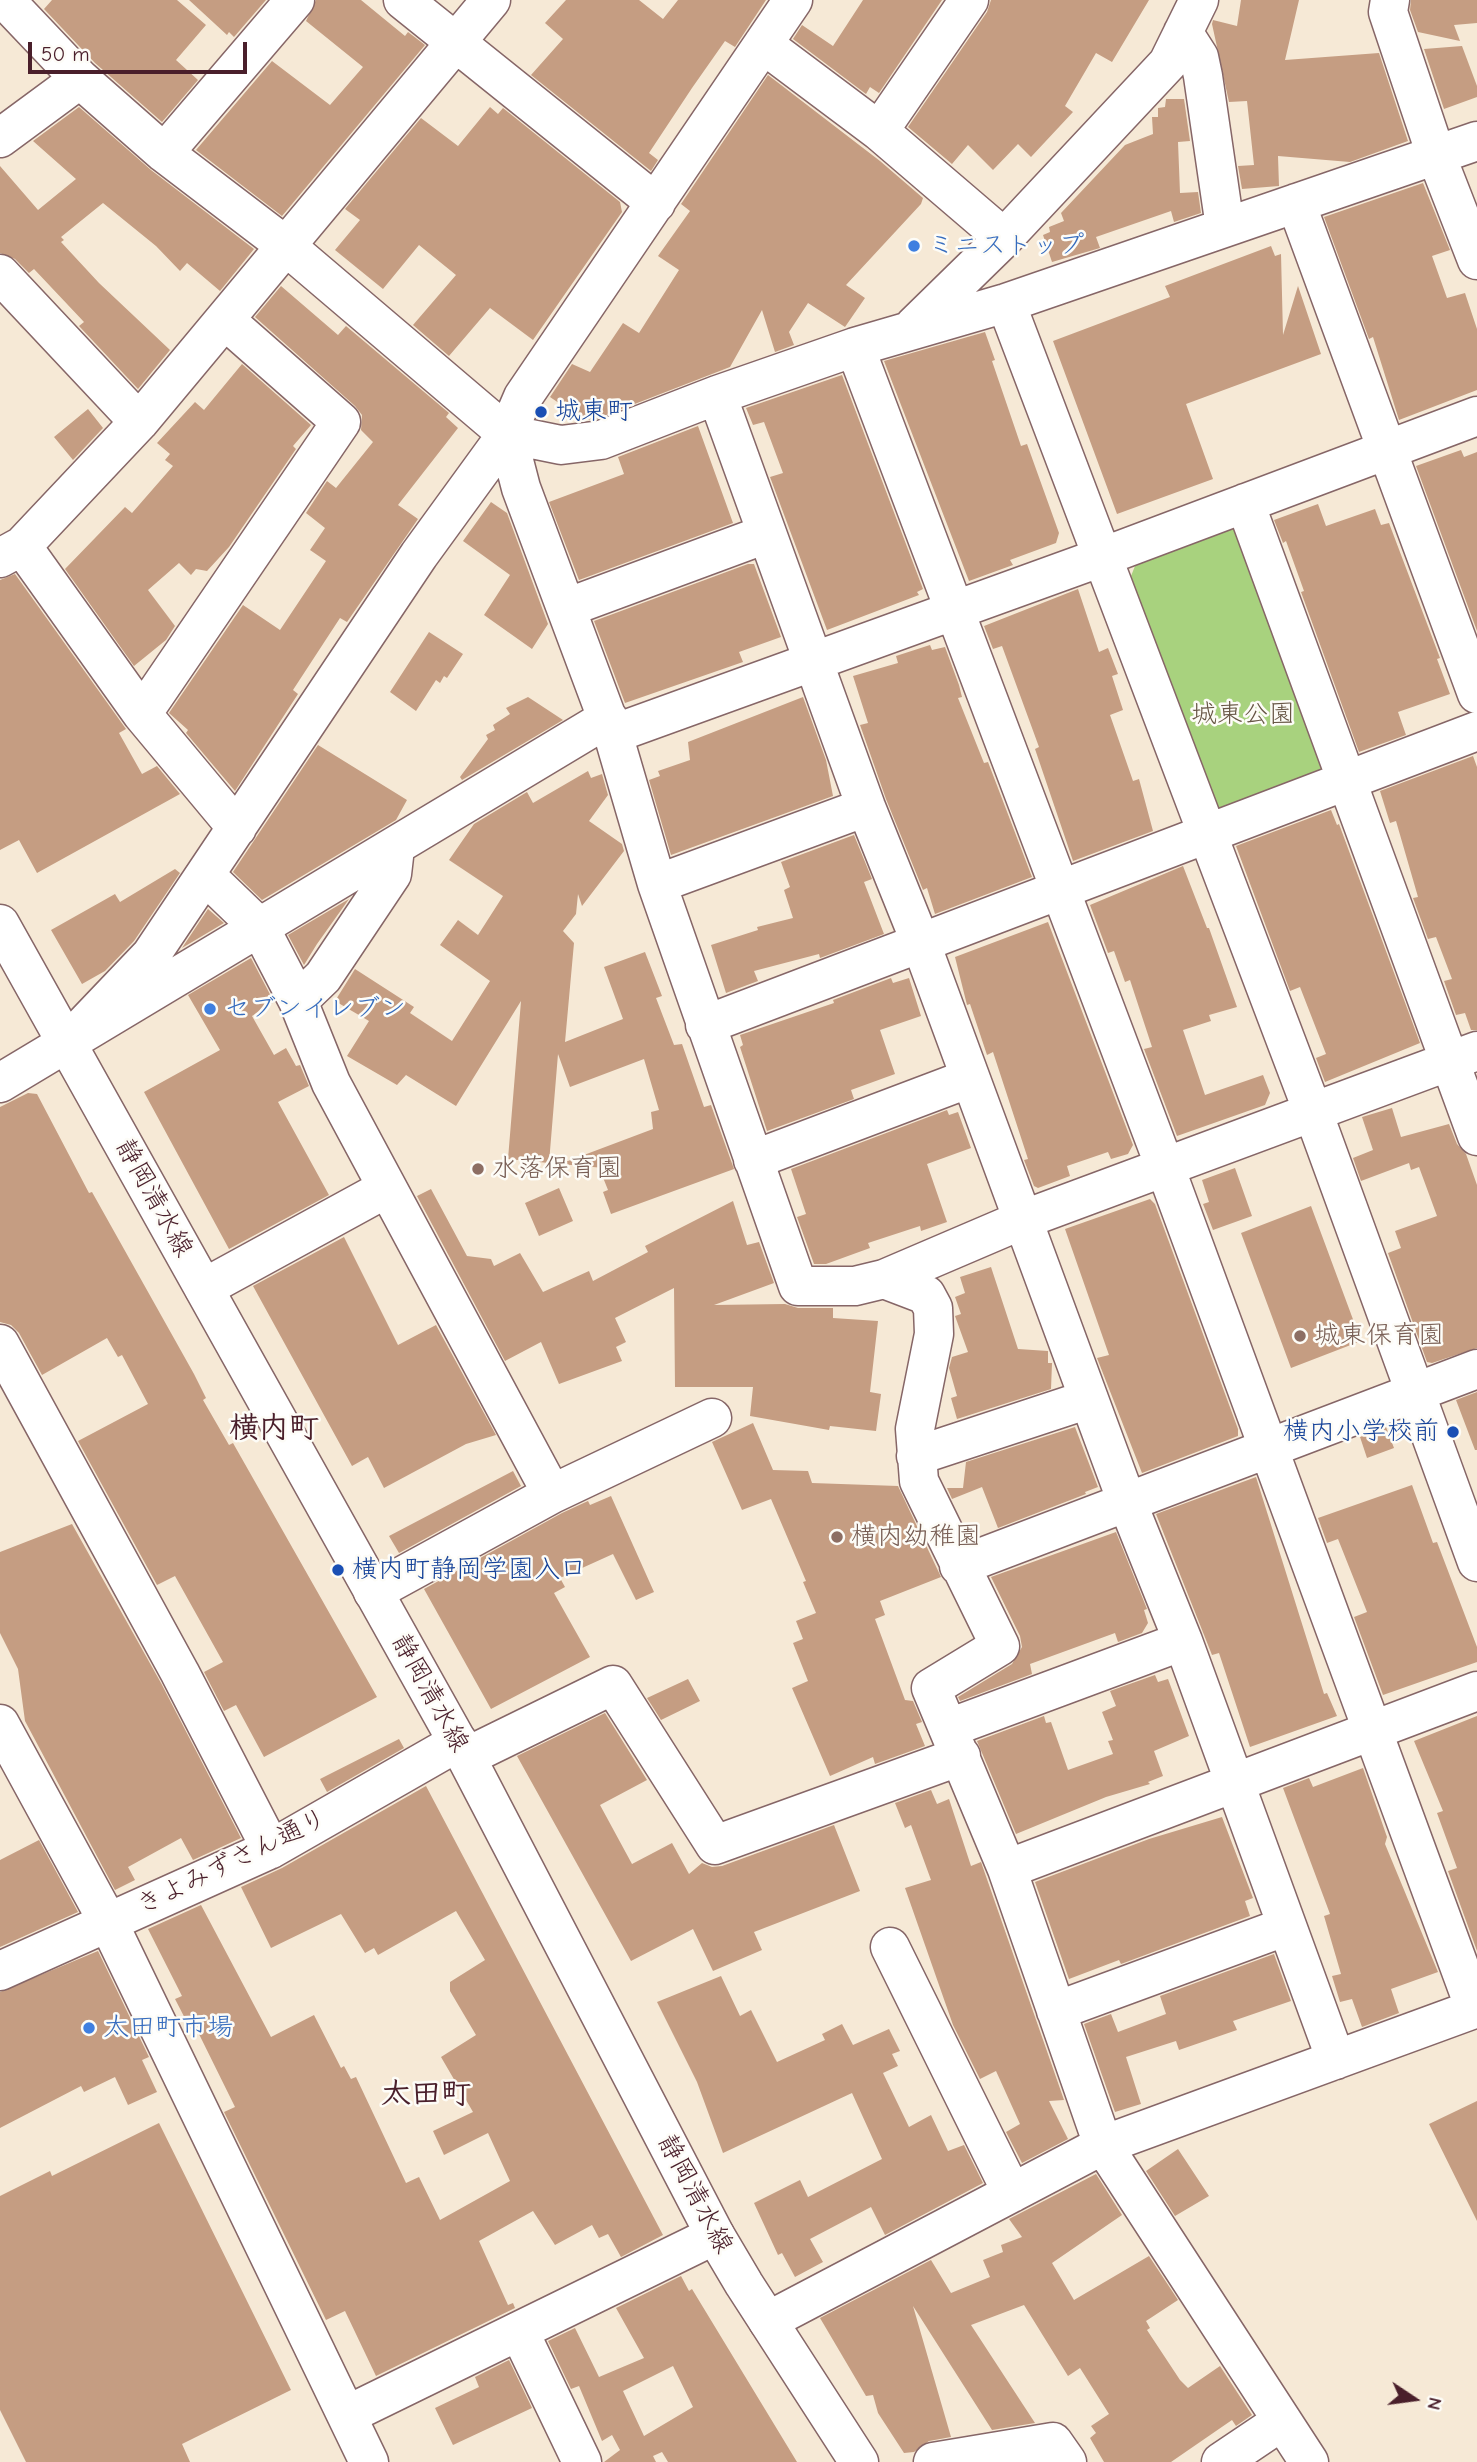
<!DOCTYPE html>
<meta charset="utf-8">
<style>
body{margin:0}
#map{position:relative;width:1477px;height:2462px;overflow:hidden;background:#f6e9d6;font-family:"Comic Neue",sans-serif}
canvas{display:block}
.north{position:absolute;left:1379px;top:2364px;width:70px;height:70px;-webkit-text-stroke:5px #fdfcf7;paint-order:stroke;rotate:103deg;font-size:19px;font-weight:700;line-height:28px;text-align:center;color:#4a1f2b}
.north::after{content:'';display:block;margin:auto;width:24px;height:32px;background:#4a1f2b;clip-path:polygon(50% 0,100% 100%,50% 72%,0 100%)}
.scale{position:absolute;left:28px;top:42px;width:219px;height:32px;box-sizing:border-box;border:4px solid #4a1f2b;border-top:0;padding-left:9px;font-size:21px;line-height:24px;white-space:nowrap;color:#4a1f2b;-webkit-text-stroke:5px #fdfcf7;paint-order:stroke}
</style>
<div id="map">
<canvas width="1477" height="2462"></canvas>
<div class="north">N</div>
<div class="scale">50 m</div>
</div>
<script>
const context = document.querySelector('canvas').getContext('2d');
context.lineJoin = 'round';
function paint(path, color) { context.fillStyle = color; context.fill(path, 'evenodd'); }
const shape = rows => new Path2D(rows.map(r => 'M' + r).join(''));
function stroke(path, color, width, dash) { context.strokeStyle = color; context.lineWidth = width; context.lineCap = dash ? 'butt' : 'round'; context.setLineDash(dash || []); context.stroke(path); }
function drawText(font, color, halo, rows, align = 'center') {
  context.font = font + ' "Comic Neue","Klee One",sans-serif'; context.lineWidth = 5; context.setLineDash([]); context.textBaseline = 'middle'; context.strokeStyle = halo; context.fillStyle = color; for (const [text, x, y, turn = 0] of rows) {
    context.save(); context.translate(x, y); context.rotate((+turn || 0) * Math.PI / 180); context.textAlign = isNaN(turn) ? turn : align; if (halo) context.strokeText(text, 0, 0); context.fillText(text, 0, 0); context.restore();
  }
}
paint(shape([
 [1230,528,1242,534,1323,765,1319,776,1225,809,1211,805,1131,576,1137,561]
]), '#a8d27e');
paint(shape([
 [52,0,177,0,206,25,176,60,198,80,162,122,95,63,44,9],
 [189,0,266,0,234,37,229,32,227,35],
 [316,0,361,0,405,36,408,32,425,45,282,216,196,150,272,61,330,105,363,67,306,21],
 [566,0,639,0,663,19,678,0,766,0,735,47,725,41,692,88,649,153,658,160,651,171,531,75,563,39,545,23],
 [863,0,942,0,879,93,870,87,866,94,793,39,802,25,833,46],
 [991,0,1149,0,1112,62,1096,53,1065,106,1073,112,1031,157,1018,144,993,170,968,145,952,164,908,127,987,12],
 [1241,0,1299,0,1285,60,1379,53,1408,141,1350,162,1278,156,1279,186,1242,189,1238,166,1254,165,1247,101,1229,102,1212,24,1213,20,1237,26],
 [1411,0,1477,0,1477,23,1454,25,1460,41,1418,32,1410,10],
 [1462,46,1477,86,1477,97,1444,109,1424,49],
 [768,75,880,161,923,198,921,204,846,285,865,298,845,327,808,303,789,332,794,345,775,352,762,310,730,367,596,419,584,420,550,397,572,364,590,372,623,323,639,333,679,270,658,256,690,211,681,204],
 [1166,99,1184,99,1190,141,1178,142,1180,193,1198,192,1201,213,1174,222,1171,211,1096,237,1100,248,1052,262,1043,235,1050,232,1049,227,1064,221,1061,213,1125,145,1153,134,1152,117,1158,117,1158,108,1165,107],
 [79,107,151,170,254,249,220,291,187,263,180,271,156,246,103,203,61,237,64,240,61,242,99,283,170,350,138,389,79,326,84,322,34,269,29,273,15,259,0,253,0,166,38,210,76,179,33,141],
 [490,107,498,114,503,108,620,202,622,212,533,340,490,308,449,356,413,325,456,275,419,245,383,289,335,250,360,220,345,209,421,118,458,146],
 [1423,183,1450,250,1432,256,1447,298,1465,293,1477,329,1477,390,1399,420,1373,337,1369,339,1324,217],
 [1271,246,1275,256,1281,254,1283,335,1298,286,1321,354,1186,404,1213,479,1117,514,1053,341,1170,297,1165,286],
 [281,286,338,335,346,326,449,413,446,417,458,428,398,505,418,519,347,622,340,618,293,690,298,694,235,791,186,733,188,730,169,713,243,605,280,630,326,561,310,550,325,528,306,513,327,481,336,488,373,442,361,430,362,415,355,406,255,317],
 [985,332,995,360,992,361,1021,446,1027,444,1059,533,1056,543,1010,560,1013,565,969,581,884,361],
 [242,364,311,425,293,446,296,449,229,547,207,571,196,569,191,575,179,563,148,590,175,626,166,640,134,666,65,569,125,507,132,513,173,466,165,460,170,454,157,443,195,402,204,410],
 [842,375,923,589,917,592,919,595,827,630,770,477,783,473,764,422,753,425,746,408],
 [88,409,103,428,73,460,54,437],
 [698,426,733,523,579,580,549,502,624,474,618,457],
 [1461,450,1464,457,1477,452,1477,631,1416,466],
 [491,502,507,513,548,624,532,649,484,615,510,575,463,541],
 [1318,504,1326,526,1375,509,1381,525,1389,523,1440,658,1437,659,1450,694,1398,712,1406,735,1359,752,1301,592,1304,591,1286,541,1283,543,1274,520],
 [748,564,754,564,781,637,739,652,743,662,625,703,594,621],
 [15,574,126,729,119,733,142,774,157,766,180,794,37,873,19,840,0,850,0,580],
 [1078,589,1099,652,1108,648,1118,674,1112,676,1123,710,1110,715,1133,781,1139,779,1153,831,1073,861,1035,749,1039,747,1002,646,993,649,984,626],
 [429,632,463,654,447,678,444,676,440,683,436,680,416,711,390,692],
 [930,645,932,650,945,647,959,685,962,697,958,698,984,763,988,762,1032,877,935,914,927,888,923,890,886,799,860,725,868,723,853,676,898,663,896,656],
 [528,697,563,720,462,780,460,777,488,739,486,735,495,730,493,725,510,714,506,708],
 [803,697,826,760,833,796,671,855,649,780,660,776,658,771,690,760,688,742],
 [318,745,407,800,396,820,262,900,233,872],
 [1473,756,1477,767,1477,1030,1471,1030,1465,1013,1456,1015,1444,981,1452,979,1436,937,1428,939,1413,898,1418,897,1396,821,1390,823,1380,791],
 [588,771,591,778,602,774,608,795,589,821,622,844,624,851,582,906,578,894,576,914,563,931,574,943,565,1042,623,1019,604,967,645,952,662,996,656,998,674,1045,682,1044,704,1107,711,1105,734,1169,611,1214,603,1192,608,1190,600,1170,604,1168,560,1164,653,1129,651,1112,659,1110,644,1059,570,1087,558,1054,549,1163,508,1159,521,1001,456,1106,406,1075,397,1085,347,1056,369,1021,335,1001,355,969,414,1007,410,1013,452,1041,490,981,440,945,458,920,478,935,503,896,449,860,474,824,527,792,533,803],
 [1331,810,1337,825,1339,824,1420,1043,1325,1082,1316,1058,1326,1054,1300,987,1290,991,1236,846],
 [854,835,872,879,864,882,884,934,820,958,819,954,754,971,758,981,726,993,711,945,758,930,757,927,793,918,784,890,790,887,781,862],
 [1183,866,1207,928,1209,928,1237,1007,1209,1015,1211,1021,1183,1030,1205,1095,1263,1075,1270,1093,1265,1105,1177,1136,1144,1049,1152,1047,1130,980,1125,982,1114,951,1108,953,1090,905],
 [175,869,180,873,134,941,105,971,82,984,51,930,115,894,120,902],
 [349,899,317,944,304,965,288,935],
 [208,909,224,923,182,948],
 [1048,922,1133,1145,1128,1154,1111,1159,1108,1152,1067,1166,1070,1176,1038,1188,1034,1186,1024,1160,1028,1159,993,1052,987,1055,970,1004,967,1005,955,957],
 [251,958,274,1002,252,1016,274,1055,286,1048,296,1066,300,1065,309,1086,278,1102,329,1195,229,1249,144,1092,220,1050,188,995],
 [891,978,893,983,909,978,921,1016,880,1030,895,1074,851,1090,854,1099,767,1131,740,1047,743,1045,740,1035,834,1003,833,1000],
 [28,1093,37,1094,89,1193,92,1192,194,1374,206,1398,203,1400,229,1445,233,1443,377,1697,264,1757,236,1705,224,1711,204,1672,223,1662,175,1576,157,1585,78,1441,148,1404,122,1355,118,1357,107,1338,42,1375,19,1333,11,1325,0,1322,0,1107],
 [1392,1108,1401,1137,1449,1124,1457,1144,1466,1154,1477,1185,1477,1348,1432,1363,1427,1362,1388,1253,1401,1248,1395,1231,1437,1216,1419,1167,1411,1170,1409,1163,1361,1181,1353,1158,1373,1150,1362,1117],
 [947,1110,949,1115,958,1112,971,1148,927,1164,947,1222,921,1231,920,1226,868,1243,870,1248,826,1264,814,1264,797,1217,806,1214,791,1169],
 [1235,1168,1252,1216,1213,1230,1203,1204,1209,1202,1202,1180],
 [559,1188,573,1221,539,1236,525,1203],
 [431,1189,467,1256,491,1259,494,1266,520,1253,543,1292,589,1271,593,1281,648,1252,645,1246,733,1201,747,1245,759,1242,774,1283,714,1305,785,1304,798,1308,833,1308,833,1318,878,1321,870,1392,881,1394,876,1431,830,1426,829,1430,750,1416,753,1387,675,1387,674,1288,615,1318,626,1342,616,1347,622,1361,559,1384,541,1342,505,1361,417,1196],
 [1150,1199,1155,1204,1238,1429,1238,1436,1142,1473,1097,1358,1109,1355,1065,1229],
 [1311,1206,1361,1341,1291,1368,1241,1233],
 [344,1237,398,1345,436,1325,496,1435,466,1444,384,1488,368,1457,352,1466,253,1286],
 [991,1267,1018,1349,1048,1351,1048,1363,1052,1363,1051,1389,957,1419,951,1398,957,1396,949,1368,952,1357,968,1352,955,1316,961,1314,955,1297,965,1293,960,1277],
 [1477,1392,1477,1450,1475,1450,1456,1400],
 [753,1423,773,1470,808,1471,812,1483,898,1486,941,1577,880,1601,885,1615,875,1619,905,1700,913,1701,922,1722,916,1724,925,1746,875,1764,873,1757,830,1776,792,1688,808,1681,793,1643,803,1639,796,1621,816,1613,803,1582,806,1581,771,1499,742,1510,712,1442],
 [1075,1427,1098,1487,1085,1492,1086,1494,998,1528,982,1487,952,1499,947,1488,963,1488,966,1462],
 [1386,1427,1394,1448,1367,1458,1360,1437],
 [513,1471,521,1486,399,1553,389,1536],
 [1256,1477,1324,1694,1327,1693,1337,1716,1250,1747,1219,1653,1212,1655,1156,1514],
 [1412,1485,1433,1543,1437,1542,1477,1647,1477,1662,1383,1695,1354,1617,1367,1612,1338,1539,1327,1543,1318,1518],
 [611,1496,654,1592,636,1600,613,1554,560,1578,565,1587,554,1593,590,1657,491,1709,424,1589,562,1513,588,1501,590,1505],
 [72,1524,161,1683,241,1838,193,1860,181,1838,128,1867,135,1880,115,1890,25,1721,18,1669,0,1633,0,1552],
 [1116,1532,1147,1609,1144,1610,1148,1623,1142,1633,1118,1642,1115,1633,1030,1664,1032,1674,960,1701,958,1697,1012,1664,1022,1647,1020,1636,991,1577],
 [1155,1675,1158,1682,1168,1679,1189,1736,1154,1751,1163,1776,1148,1782,1150,1784,1106,1797,1016,1834,977,1741,1044,1716,1046,1723,1051,1722,1068,1770,1113,1754,1108,1741,1113,1740,1102,1712,1116,1706,1110,1691],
 [688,1679,700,1701,661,1720,647,1698],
 [605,1713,647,1780,600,1805,632,1864,672,1843,689,1874,702,1863,712,1867,722,1866,834,1825,860,1891,754,1932,762,1950,713,1971,693,1929,631,1961,517,1756],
 [1477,1716,1477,1951,1448,1871,1457,1868,1437,1813,1443,1811,1414,1741],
 [399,1739,404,1748,327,1792,320,1779],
 [1363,1768,1387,1837,1385,1844,1438,1972,1391,1989,1399,2013,1362,2027,1352,1999,1340,2002,1332,1976,1341,1974,1324,1916,1330,1914,1283,1788,1309,1778,1313,1787],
 [426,1786,663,2235,621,2257,608,2234,599,2238,592,2225,555,2245,533,2211,479,2241,508,2305,513,2303,515,2308,376,2376,345,2311,326,2320,224,2112,235,2107,196,2028,191,2030,175,1999,182,1996,148,1929,201,1905,271,2037,314,2015,341,2068,344,2066,351,2079,356,2077,406,2183,419,2177,440,2220,510,2181,488,2133,444,2155,433,2131,473,2112,441,2057,476,2035,450,1991,450,1982,485,1960,456,1911,378,1955,374,1948,365,1953,341,1914,271,1948,241,1887,282,1868],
 [931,1790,937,1804,949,1799,971,1866,981,1862,1064,2100,1049,2101,1068,2139,1022,2163,1006,2132,1020,2124,996,2071,980,2079,953,2025,905,1888,931,1880,911,1825,905,1828,895,1803],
 [1222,1817,1253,1898,1245,1901,1250,1916,1121,1964,1119,1960,1069,1979,1035,1882,1149,1839],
 [39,1840,78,1912,0,1947,0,1860],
 [98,1951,149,2057,142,2060,157,2092,128,2105,115,2077,84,2092,81,2086,0,2128,0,1992],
 [1274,1954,1291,2001,1233,2021,1237,2030,1179,2050,1176,2041,1126,2057,1141,2104,1115,2112,1084,2024,1111,2014,1118,2032,1166,2014,1160,1996],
 [721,1976,740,2016,751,2010,777,2062,825,2040,822,2034,842,2024,853,2045,889,2029,900,2051,892,2054,898,2066,883,2073,909,2127,931,2115,948,2151,964,2145,983,2183,885,2235,871,2207,810,2239,823,2262,795,2277,782,2253,778,2255,754,2203,800,2180,808,2197,882,2159,852,2093,723,2153,697,2082,657,2002],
 [1477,2101,1477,2221,1429,2124],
 [159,2123,291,2390,182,2444,190,2462,26,2462,0,2410,0,2196,50,2171,52,2176],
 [1178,2149,1209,2196,1175,2216,1146,2171],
 [1096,2174,1122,2215,1052,2263,1074,2300,1149,2256,1178,2300,1146,2321,1150,2328,1147,2330,1180,2380,1188,2388,1220,2366,1252,2415,1236,2426,1232,2420,1171,2462,1104,2462,1090,2438,1096,2433,1091,2426,1109,2414,1080,2368,1068,2376,1024,2305,971,2325,1035,2423,992,2430,913,2306,951,2437,929,2441,914,2452,904,2453,878,2413,873,2395,866,2396,820,2318,931,2260,951,2293,990,2277,983,2260,1003,2252,1001,2245,1022,2237,1009,2219],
 [681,2276,689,2291,692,2289,797,2462,668,2462,662,2452,653,2456,656,2462,604,2462,620,2450,612,2435,602,2441,579,2386,571,2389,548,2341,575,2328,599,2377,644,2358,616,2308],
 [673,2366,693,2407,644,2436,623,2391],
 [509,2360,532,2408,453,2445,435,2408,479,2387,475,2377]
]), '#c59d82');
const minor = shape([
 [5,0,80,79,164,153,286,246,507,434,561,445,601,440,717,395,855,347,1006,303,1477,141],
 [403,0,656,203],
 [1390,0,1388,12,1436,155,1477,260],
 [1183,32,1199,57,1203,76,1225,227],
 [763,44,879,131,1004,238],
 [879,131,969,0],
 [0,138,80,79],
 [164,153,295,0],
 [1296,203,1477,694],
 [0,274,139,422],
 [1006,303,1313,1112,1477,1562],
 [914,326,1004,238,1168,63,1199,0],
 [855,347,1165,1167,1475,2009],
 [717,395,866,807,920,941,1127,1502,1183,1641,1336,2060],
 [507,434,521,488,613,734,657,884,798,1286,855,1286,884,1279,1022,1220,1477,1051],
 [1245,503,1477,1136],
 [22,546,142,714,237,828],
 [0,558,22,546,139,422,491,0],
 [566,608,766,534],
 [142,714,341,422,225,320],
 [613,734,1102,557,1477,416],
 [205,875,260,928,298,1001,331,1083,552,1494],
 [657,884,866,807],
 [298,1001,323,977,392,874,395,848],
 [705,1025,1477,731],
 [68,1042,151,955,419,555,507,434,523,397,793,0],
 [0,1083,608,718],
 [753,1160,970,1078],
 [884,1279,926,1295,933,1308,934,1334,915,1429,919,1481,1000,1646,931,1688,1007,1869,1103,2145,1309,2462],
 [204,1288,387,1188],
 [0,1344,180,1673,271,1849],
 [916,1456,1089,1399],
 [959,1566,1477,1369],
 [373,1592,552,1494,712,1418],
 [0,1724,108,1922,369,2462],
 [949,1728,1183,1641],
 [466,1757,613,1685,715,1845,961,1756],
 [1007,1869,1477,1691],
 [890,1947,1012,2193],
 [0,1971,271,1849,458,1742],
 [1056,2011,1287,1926],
 [768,2321,1103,2145,1477,2008],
 [519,2331,582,2462],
 [347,2415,715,2235],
 [933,2462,1053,2442,1067,2462],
 [1221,2462,1282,2421]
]);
const major = shape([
 [0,924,466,1757,715,2235,744,2284,859,2462]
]);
stroke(minor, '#866667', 41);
stroke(major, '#866667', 41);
stroke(minor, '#fff', 38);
stroke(major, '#fff', 38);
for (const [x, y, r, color] of [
 [914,246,7,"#3f7fe0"],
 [541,412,7,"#1a4fb4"],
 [210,1009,7,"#3f7fe0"],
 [478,1169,7,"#8d6e63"],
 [1300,1336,7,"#8d6e63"],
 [1453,1432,7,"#1a4fb4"],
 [837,1537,7,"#8d6e63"],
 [338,1570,7,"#1a4fb4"],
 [89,2028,7,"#3f7fe0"]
]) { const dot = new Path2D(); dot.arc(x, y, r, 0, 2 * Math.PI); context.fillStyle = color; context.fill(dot); stroke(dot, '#fdfcf7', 2.5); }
drawText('26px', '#366cbe', '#fdfcf7', [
 ["ミニストップ",928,246],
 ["セブンイレブン",224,1009],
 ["太田町市場",103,2028]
], 'left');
drawText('26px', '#164399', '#fdfcf7', [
 ["城東町",555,412],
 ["横内小学校前",1439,1432,"right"],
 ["横内町静岡学園入口",352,1570]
], 'left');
drawText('26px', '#654', '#fdfcf7', [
 ["城東公園",1243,715]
]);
drawText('26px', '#785e54', '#fdfcf7', [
 ["水落保育園",492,1169],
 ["城東保育園",1314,1336],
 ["横内幼稚園",851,1537]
], 'left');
drawText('26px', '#4a1f2b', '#fdfcf7', [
 ["静岡清水線",154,1198,61],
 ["静岡清水線",430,1693,61],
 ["きよみずさん通り",232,1862,-26],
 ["静岡清水線",695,2194,62]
]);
drawText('bold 30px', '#4a1f2b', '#fdfcf7', [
 ["横内町",274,1429],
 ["太田町",426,2095]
]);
</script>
